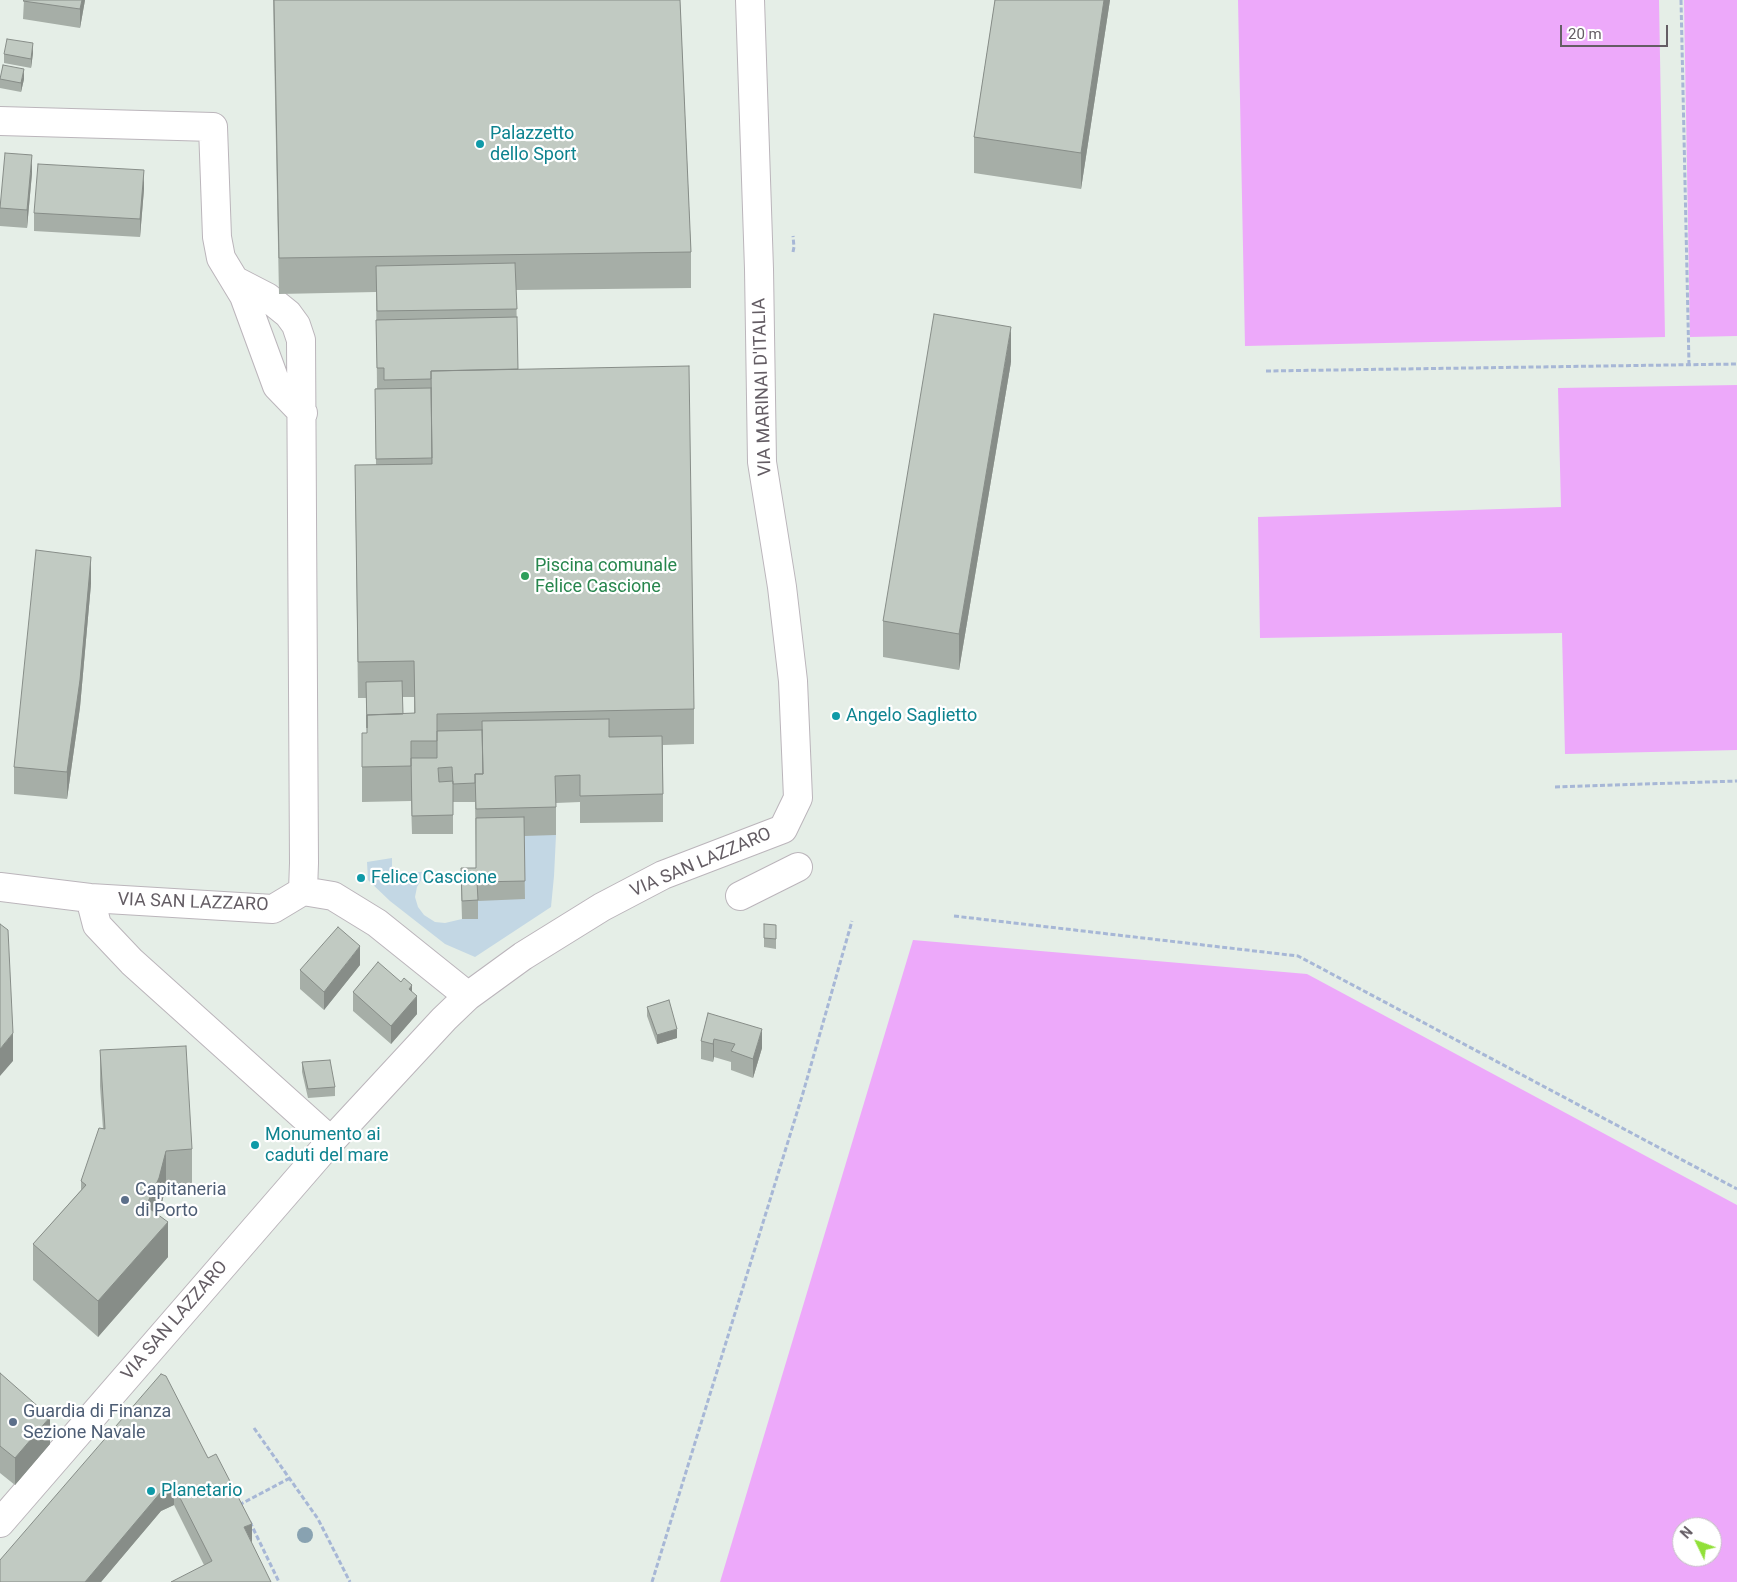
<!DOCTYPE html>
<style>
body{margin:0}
#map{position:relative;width:1737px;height:1582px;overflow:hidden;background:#e5eee7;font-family:Roboto,sans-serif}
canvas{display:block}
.north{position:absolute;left:1672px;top:1517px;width:50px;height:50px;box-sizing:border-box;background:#fff;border:1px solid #c1bec1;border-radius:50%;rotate:312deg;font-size:14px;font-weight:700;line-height:20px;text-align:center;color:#645d64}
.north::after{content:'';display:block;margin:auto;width:18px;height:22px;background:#91e039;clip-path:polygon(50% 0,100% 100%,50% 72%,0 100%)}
.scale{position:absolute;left:1560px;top:25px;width:108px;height:22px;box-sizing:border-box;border:2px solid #645d64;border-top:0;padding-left:6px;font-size:15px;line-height:18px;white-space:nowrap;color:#645d64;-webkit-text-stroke:4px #fff;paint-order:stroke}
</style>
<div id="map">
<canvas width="1737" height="1582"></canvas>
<div class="north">N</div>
<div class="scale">20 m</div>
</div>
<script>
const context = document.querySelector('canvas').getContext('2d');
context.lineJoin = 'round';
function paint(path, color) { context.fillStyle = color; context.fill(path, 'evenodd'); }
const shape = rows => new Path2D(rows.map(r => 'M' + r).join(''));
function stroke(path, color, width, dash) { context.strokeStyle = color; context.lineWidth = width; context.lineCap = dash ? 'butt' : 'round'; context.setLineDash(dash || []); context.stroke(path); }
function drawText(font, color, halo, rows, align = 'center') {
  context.font = font + ' Roboto,sans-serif'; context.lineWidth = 4.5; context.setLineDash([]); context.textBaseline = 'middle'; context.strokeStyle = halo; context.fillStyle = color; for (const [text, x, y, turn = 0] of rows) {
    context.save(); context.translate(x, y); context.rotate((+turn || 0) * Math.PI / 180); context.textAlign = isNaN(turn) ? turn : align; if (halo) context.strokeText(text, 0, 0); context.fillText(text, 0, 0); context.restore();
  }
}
paint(shape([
 [524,835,556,835,554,876,551,907,475,957,445,944,390,901,368,880,367,862,392,858,392,872,426,872,417,887,415,897,418,907,424,915,435,922,445,923,462,919,477,919,477,901]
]), '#c3d7e4');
paint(shape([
 [1238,0,1659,0,1665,337,1245,346],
 [1684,0,1737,0,1737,336,1690,337],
 [1737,385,1737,750,1565,754,1562,633,1260,638,1258,517,1561,507,1558,388],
 [913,940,1307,974,1737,1205,1737,1582,720,1582],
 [1682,1527,1712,1527,1712,1557,1682,1557]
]), '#eda9fa');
const minor = shape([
 [0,121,213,127,217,237,221,258,244,296,277,386,303,413],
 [236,281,267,297,288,314,296,325,301,340,304,863,303,891],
 [0,887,90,898,273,909,303,891,333,896,377,923,468,996],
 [740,896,798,867],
 [90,898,97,925,132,962,331,1141],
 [0,1523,331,1141,444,1019,468,996,523,956,602,907,663,875,783,829,798,798,793,681,782,587,762,462,759,269,750,0]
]);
stroke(minor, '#bbb5bb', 30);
stroke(shape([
 [1681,0,1689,365],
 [793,252,794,247,793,236],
 [1266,371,1737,364],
 [1555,787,1737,781],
 [954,916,1298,956,1737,1189],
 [254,1428,318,1519,350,1582],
 [239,1505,290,1478],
 [250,1522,279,1582],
 [652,1582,803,1093,852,921]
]), '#a7b7d6', 3, [5, 2.5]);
stroke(minor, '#fff', 28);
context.fillStyle = '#88a2b1';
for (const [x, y] of [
 [305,1535]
]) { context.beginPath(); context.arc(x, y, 8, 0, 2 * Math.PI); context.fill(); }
paint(shape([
 [24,0,85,0,80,28,23,19],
 [273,0,680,0,691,252,691,288,516,290,518,369,694,709,694,744,663,745,663,822,580,823,580,802,556,803,556,835,524,836,525,899,478,901,478,919,462,919,461,887,461,868,476,868,475,802,453,802,453,795,453,834,412,834,411,801,362,802,362,733,367,733,366,698,358,698,355,465,376,465,375,389,377,388,376,292,279,294],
 [402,697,414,697,414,713,403,714],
 [995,0,1110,0,1081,189,974,173,974,137],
 [33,53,31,68,4,63,4,54],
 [0,79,24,79,21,92,0,88],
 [32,173,27,228,0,226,0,202],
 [144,189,140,237,34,231,34,213],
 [1011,362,959,670,883,657,883,621],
 [91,584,80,707,67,799,14,794,14,767],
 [764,924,776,925,776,949,764,947],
 [360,965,324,1010,300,989,300,970],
 [353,992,412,992,417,1014,391,1044,353,1011],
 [647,1007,677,1038,657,1044,647,1016],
 [708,1013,762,1048,753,1078,731,1070,731,1062,714,1057,713,1062,701,1059,701,1041],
 [100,1050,192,1149,192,1184,166,1186,159,1215,168,1257,98,1337,33,1280,33,1244,81,1190,81,1181,103,1129,100,1086],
 [302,1062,335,1087,335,1096,308,1098,302,1072],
 [0,1373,50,1444,15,1485,0,1473],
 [161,1374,252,1542,204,1565,174,1505,161,1511,101,1582,0,1582]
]), '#a6aea7');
paint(shape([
 [82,0,85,0,80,28,80,9],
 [1104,0,1110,0,1081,189,1081,153],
 [33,43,33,53,31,68,31,59],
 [24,69,24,79,21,92,21,83],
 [32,155,32,173,27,228,27,210],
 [144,170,144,189,140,237,140,219],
 [1011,327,1011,362,959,670,959,634],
 [91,557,91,584,80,707,67,799,67,772],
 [360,946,360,965,324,1010,324,992],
 [412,985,412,1002,417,996,417,1014,391,1044,391,1026,409,989],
 [677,1029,677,1038,657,1044,657,1035],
 [762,1029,762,1048,753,1078,753,1059],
 [13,1033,13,1061,0,1076,0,1049],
 [714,1039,714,1057,713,1062,713,1044],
 [166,1151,166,1186,159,1214,146,1242,146,1206],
 [168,1222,168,1257,98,1337,98,1301],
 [50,1417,50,1444,15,1485,15,1458],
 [174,1486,174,1505,161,1511,101,1582,85,1582,161,1492],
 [252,1524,252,1543,244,1527]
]), '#878d88');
const building = shape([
 [24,0,82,0,80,9,23,1,24,0],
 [274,0,680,0,691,252,279,258,274,0],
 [995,0,1104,0,1081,153,974,137,995,0],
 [7,39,33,43,31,59,4,54,7,39],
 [3,65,24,69,21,83,0,79,3,65],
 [5,153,32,155,27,210,0,208,5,153],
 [38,164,144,170,140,219,34,213,38,164],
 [515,263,517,309,377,311,376,266,515,263],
 [934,314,1011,327,959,634,883,621,934,314],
 [517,317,518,369,431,371,431,379,384,380,384,368,377,368,376,320,517,317],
 [689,366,694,709,437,714,437,741,411,741,411,766,362,767,362,733,367,733,367,715,415,713,414,661,358,662,355,465,432,464,431,371,689,366],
 [431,388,432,458,376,459,375,389,431,388],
 [36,550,91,557,80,680,67,772,14,767,36,550],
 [402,681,403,714,367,715,367,728,366,682,402,681],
 [609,719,609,737,662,736,663,794,580,796,580,775,555,776,556,807,476,809,475,774,483,774,482,721,609,719],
 [482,730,483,774,475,774,475,783,453,784,452,767,438,768,439,782,453,781,453,815,412,816,411,758,437,758,437,731,482,730],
 [524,817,525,881,477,882,478,900,462,901,461,868,476,868,476,818,524,817],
 [0,924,8,930,13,1033,0,1049,0,924],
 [764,924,776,925,776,939,764,938,764,924],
 [338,927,360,946,324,992,300,970,338,927],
 [378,962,401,982,404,978,412,985,409,989,417,996,391,1026,353,992,378,962],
 [669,1000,677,1029,657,1035,647,1007,669,1000],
 [708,1013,762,1029,753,1059,731,1051,735,1044,714,1039,713,1044,701,1041,708,1013],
 [186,1046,192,1149,166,1151,159,1178,146,1206,168,1222,98,1301,33,1244,86,1185,81,1181,99,1128,105,1129,100,1050,186,1046],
 [330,1060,335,1087,308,1089,302,1062,330,1060],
 [0,1373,50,1417,15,1458,0,1446,0,1373],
 [161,1374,166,1376,208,1458,216,1454,252,1524,244,1527,271,1582,171,1582,212,1561,174,1486,161,1492,85,1582,0,1582,0,1560,161,1374]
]);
paint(building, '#c1cac2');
stroke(building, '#878d88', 1);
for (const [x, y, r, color] of [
 [480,144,5,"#0f9aa8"],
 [525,576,5,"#2e9e5b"],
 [836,716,5,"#0f9aa8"],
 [361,878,5,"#0f9aa8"],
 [255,1145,5,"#0f9aa8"],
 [125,1200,5,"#5c6f8a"],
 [13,1422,5,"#5c6f8a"],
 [151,1491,5,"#0f9aa8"]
]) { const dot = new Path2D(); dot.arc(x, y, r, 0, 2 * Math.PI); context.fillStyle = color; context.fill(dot); stroke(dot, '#fff', 2); }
drawText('18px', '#0d838f', '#fff', [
 ["Palazzetto",490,134],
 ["dello Sport",490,155],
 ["Angelo Saglietto",846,716],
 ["Felice Cascione",371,878],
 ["Monumento ai",265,1135],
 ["caduti del mare",265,1156],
 ["Planetario",161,1491]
], 'left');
drawText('18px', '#645d64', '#fff', [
 ["VIA MARINAI D'ITALIA",763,387,-92],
 ["VIA SAN LAZZARO",701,863,-23],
 ["VIA SAN LAZZARO",193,903,2],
 ["VIA SAN LAZZARO",175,1321,-49]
]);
drawText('18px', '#27864d', '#fff', [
 ["Piscina comunale",535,566],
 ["Felice Cascione",535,587]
], 'left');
drawText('18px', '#4e5e75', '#fff', [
 ["Capitaneria",135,1190],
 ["di Porto",135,1211],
 ["Guardia di Finanza",23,1412],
 ["Sezione Navale",23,1433]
], 'left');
</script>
